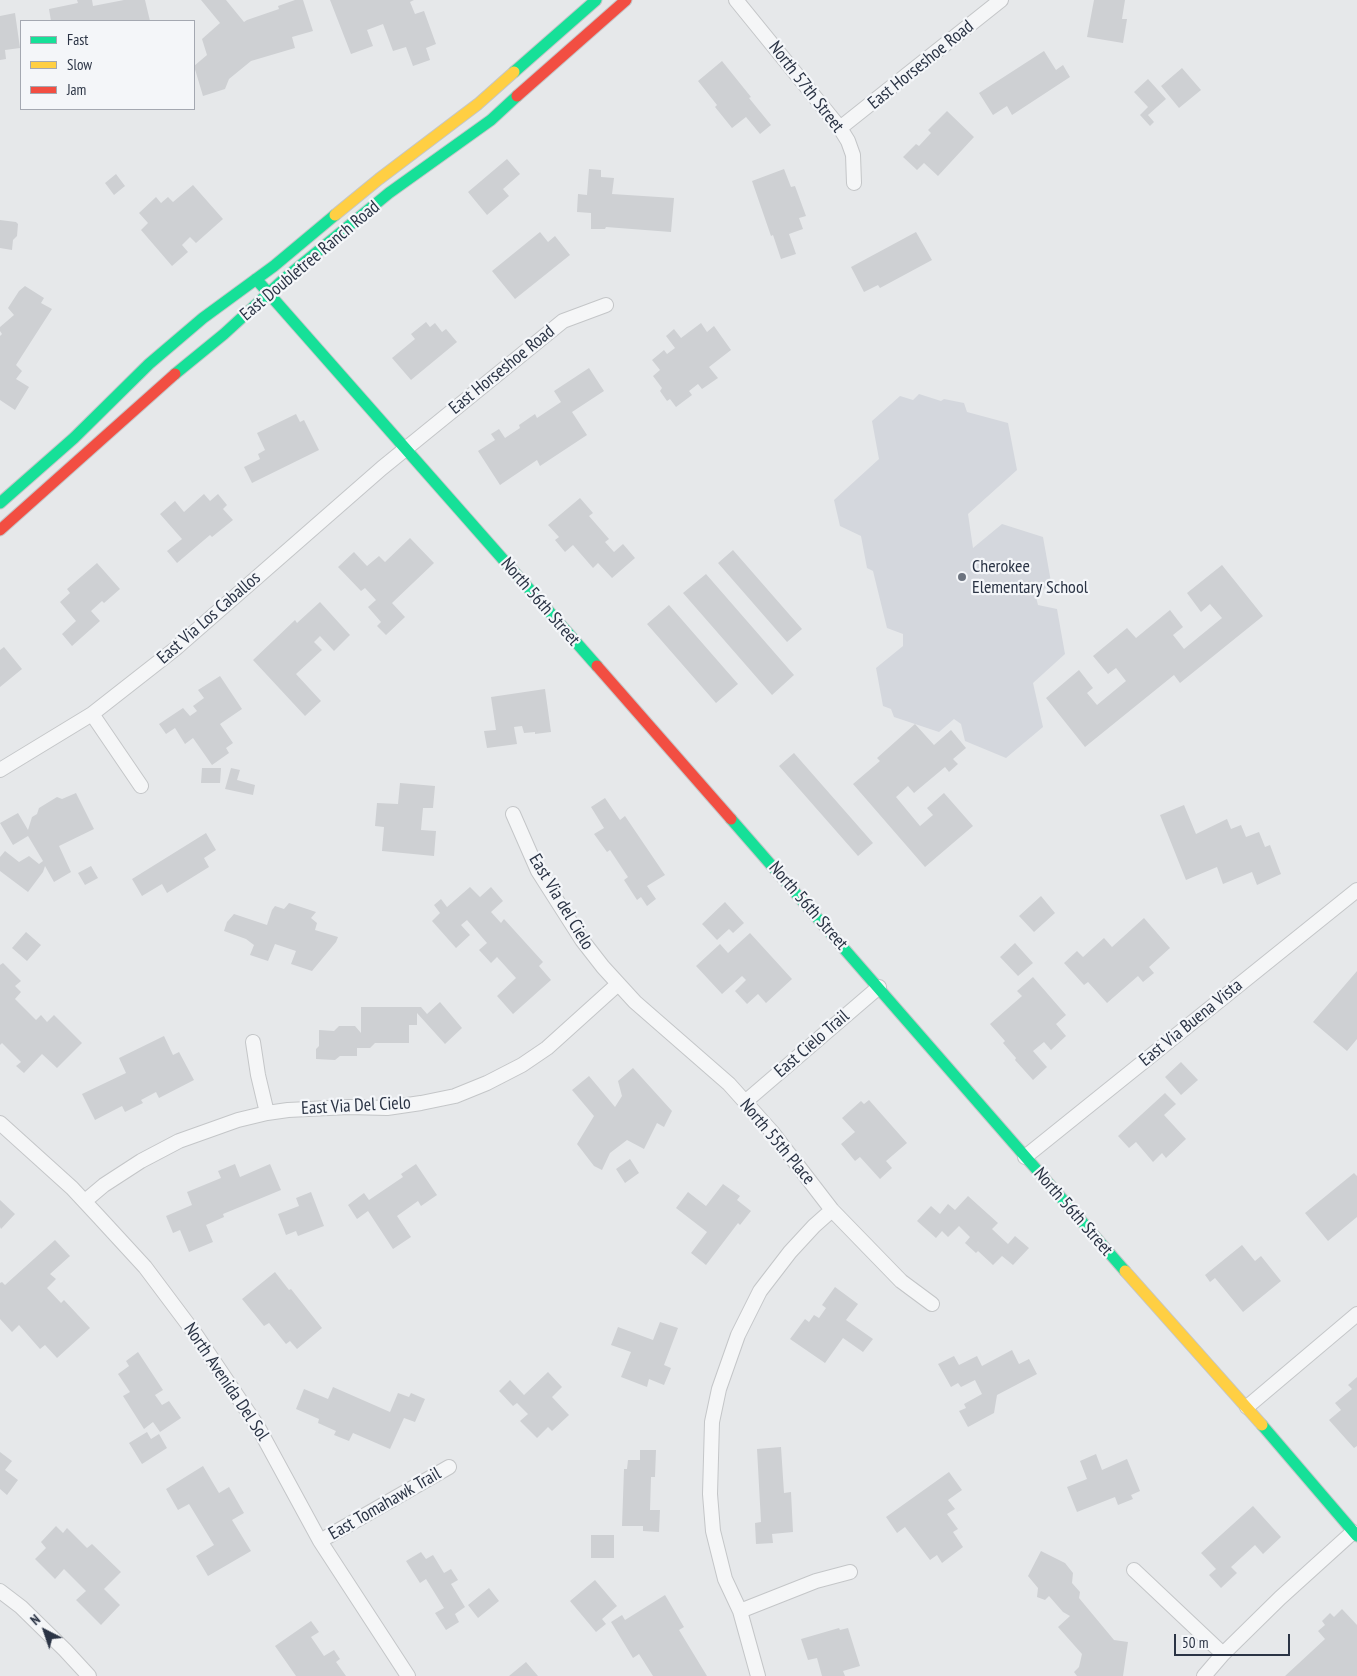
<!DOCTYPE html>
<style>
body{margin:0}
#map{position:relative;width:1357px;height:1676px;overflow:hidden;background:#e6e8ea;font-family:"PT Sans Narrow",sans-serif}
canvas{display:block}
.legend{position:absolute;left:20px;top:20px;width:175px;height:90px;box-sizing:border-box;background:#f4f6f9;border:1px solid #a4a8b1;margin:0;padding:6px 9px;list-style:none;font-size:15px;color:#2b3445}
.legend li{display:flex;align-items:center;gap:10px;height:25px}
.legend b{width:25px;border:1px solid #a4a8b1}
.north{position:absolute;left:20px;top:1606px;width:50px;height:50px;-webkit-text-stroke:4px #f4f6f9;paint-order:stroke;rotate:319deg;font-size:14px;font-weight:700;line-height:20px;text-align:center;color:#2b3445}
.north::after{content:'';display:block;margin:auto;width:18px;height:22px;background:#2b3445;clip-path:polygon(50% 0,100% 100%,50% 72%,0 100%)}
.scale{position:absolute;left:1174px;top:1634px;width:116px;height:22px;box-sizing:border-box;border:2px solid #2b3445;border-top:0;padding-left:6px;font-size:15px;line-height:18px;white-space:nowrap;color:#2b3445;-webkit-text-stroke:4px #f4f6f9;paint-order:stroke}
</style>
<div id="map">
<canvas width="1357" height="1676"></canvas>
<ul class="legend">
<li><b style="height:6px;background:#16e098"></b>Fast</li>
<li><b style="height:6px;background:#ffcf43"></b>Slow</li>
<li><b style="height:6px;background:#f24e42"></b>Jam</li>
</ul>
<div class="north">N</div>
<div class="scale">50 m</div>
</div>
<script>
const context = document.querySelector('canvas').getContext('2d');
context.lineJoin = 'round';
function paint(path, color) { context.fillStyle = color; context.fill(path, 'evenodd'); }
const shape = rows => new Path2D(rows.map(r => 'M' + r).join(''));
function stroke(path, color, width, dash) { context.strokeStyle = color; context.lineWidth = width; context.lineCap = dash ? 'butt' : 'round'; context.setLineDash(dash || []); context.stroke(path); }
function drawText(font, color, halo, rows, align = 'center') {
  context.font = font + ' "PT Sans Narrow",sans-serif'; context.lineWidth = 4.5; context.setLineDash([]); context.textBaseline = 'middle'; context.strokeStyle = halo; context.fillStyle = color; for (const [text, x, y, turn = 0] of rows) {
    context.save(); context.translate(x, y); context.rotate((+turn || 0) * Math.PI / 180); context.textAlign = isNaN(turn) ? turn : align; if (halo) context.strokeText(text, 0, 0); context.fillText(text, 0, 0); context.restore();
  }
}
paint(shape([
 [919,394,941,401,944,399,964,403,967,412,1008,423,1017,470,968,514,973,548,1002,524,1043,537,1051,582,1036,597,1038,605,1057,609,1065,654,1033,683,1043,727,1006,758,965,741,961,724,954,719,939,732,894,717,891,709,883,706,876,668,903,646,903,634,887,628,873,571,867,568,861,536,840,526,834,500,879,459,872,421,900,396,913,400]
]), '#d4d7dd');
paint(shape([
 [77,0,92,0,93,6,124,0,145,0,150,21,51,21,49,9,78,3],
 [201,0,226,0,244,22,247,20,279,9,278,6,295,0,303,0,313,31,292,37,295,48,251,61,229,79,225,89,203,96,194,66,207,55,202,39,220,23],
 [330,0,414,0,410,2,415,14,424,11,436,44,426,48,430,60,413,66,406,47,393,51,383,24,367,30,373,46,351,54],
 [1094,0,1125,0,1122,19,1127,19,1123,43,1087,37],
 [15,13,20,48,5,50,6,59,0,60,0,16],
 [1044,51,1056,70,1063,65,1070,77,1012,115,1007,106,993,115,979,93],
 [722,61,751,97,749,98,771,125,760,134,746,117,732,128,715,107,717,105,698,81],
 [1182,68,1201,90,1179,108,1161,86],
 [1148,79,1166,99,1148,115,1154,122,1150,126,1140,115,1148,107,1134,92],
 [947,111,974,137,938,176,924,163,917,170,903,157,916,144,919,146,931,133,928,130],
 [507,159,520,174,503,189,509,196,487,215,468,192],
 [589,169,601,170,601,177,614,178,612,194,674,198,671,232,606,227,605,229,591,229,591,213,577,212,578,194,587,195],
 [784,169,791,187,795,186,806,216,799,218,803,229,789,234,796,254,781,259,773,235,771,236,752,181],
 [116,174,125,186,114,195,105,183],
 [193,185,223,219,196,243,190,237,182,245,188,252,172,266,141,230,148,223,139,213,156,197,161,203,168,197,173,202],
 [0,220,16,222,18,224,17,236,13,240,12,250,0,248],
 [540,232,548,242,555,236,570,255,515,299,492,271],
 [916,232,932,260,880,288,878,285,864,292,851,267],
 [25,286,44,298,41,303,52,309,16,365,22,371,16,379,29,387,15,410,0,400,0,336,2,334,0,331,0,327,14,315,8,308,19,291],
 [426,322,430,327,435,323,442,332,446,329,457,342,411,380,392,358,415,339,411,334],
 [701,323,707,332,714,326,731,350,709,367,718,378,702,389,698,384,689,391,692,395,676,407,670,399,667,401,660,391,662,388,653,376,660,370,652,360,664,350,667,354,675,348,666,336,674,329,681,338],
 [589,368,604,391,572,412,587,435,540,466,537,460,500,485,478,451,495,440,491,434,499,429,505,438,520,428,519,425,535,414,537,418,561,402,554,391],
 [296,414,300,422,304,420,319,450,252,483,244,467,260,459,258,454,265,450,257,433],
 [204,494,210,501,218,494,227,505,223,509,233,520,212,537,210,535,177,563,167,551,182,539,160,514,175,501,184,512],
 [580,498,593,513,589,516,609,539,605,542,614,552,623,544,635,558,612,578,598,563,593,568,573,545,565,552,555,540,559,537,548,525],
 [410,538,434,563,392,603,405,617,386,635,377,626,381,622,368,607,376,600,365,588,361,591,338,567,354,552,367,566,379,556,385,562],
 [733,550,802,629,787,642,718,563],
 [97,563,120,589,104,603,102,601,91,611,100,621,72,646,62,634,76,621,60,602,70,593,67,589],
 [1222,565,1263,616,1180,683,1174,675,1085,747,1046,698,1079,670,1093,688,1087,693,1097,705,1126,681,1116,668,1108,674,1093,656,1127,628,1136,638,1170,610,1183,627,1173,635,1184,649,1222,618,1210,604,1201,612,1187,593],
 [706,574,794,675,772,695,683,593],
 [320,602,350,635,334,651,320,636,314,642,322,650,296,674,321,701,305,716,253,660,295,620,297,623],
 [669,605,738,684,716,703,647,624],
 [4,647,22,669,0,687,0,650],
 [220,676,242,709,220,724,233,743,226,748,229,753,212,765,193,738,185,744,175,728,166,734,159,724,183,708,190,716,197,711,193,706,204,698,198,690],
 [545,689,551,732,535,734,535,732,524,733,522,726,514,727,517,744,487,748,484,731,496,730,491,697],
 [915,724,934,745,951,730,966,748,953,759,958,764,949,772,945,767,914,793,908,786,896,797,920,826,933,815,927,808,944,793,973,826,925,867,853,784,880,761,877,758],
 [794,753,873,843,858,856,779,766],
 [202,768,221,768,220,783,201,783],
 [231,768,240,770,237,780,255,785,253,795,225,789],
 [400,783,435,786,433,808,423,808,421,830,436,831,434,856,382,851,384,827,375,826,377,803,398,804],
 [76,793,94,829,59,846,71,872,54,882,45,866,43,872,28,892,0,871,0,857,5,851,19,862,29,856,39,864,43,861,28,836,13,845,0,823,18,813,28,830,32,817,37,814,39,808,57,797,62,799],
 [605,798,620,820,625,816,665,875,647,886,656,899,647,906,641,897,637,900,624,880,628,877,610,850,607,852,594,834,604,828,591,807],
 [1184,805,1196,834,1227,819,1231,829,1241,825,1246,837,1259,832,1265,847,1270,845,1281,874,1257,885,1252,872,1223,884,1217,867,1186,880,1160,815],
 [206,833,216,850,204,858,209,867,167,893,162,884,142,896,132,879],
 [91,866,98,878,85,885,78,873],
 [470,887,480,897,491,887,503,901,491,912,501,923,504,919,543,962,539,966,551,980,513,1014,497,996,516,978,497,957,491,963,479,950,487,943,467,920,461,925,470,935,456,948,432,921,440,913,434,905,441,899,447,907],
 [1041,896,1055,913,1034,932,1019,916],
 [725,902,744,923,733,933,729,929,717,940,702,924],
 [289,903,316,912,311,918,317,923,315,930,338,937,336,942,312,971,291,964,296,951,275,944,268,961,250,955,254,945,246,939,224,931,227,922,234,914,267,925,272,910,275,906,284,909],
 [1144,918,1170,948,1149,967,1154,973,1143,982,1138,976,1107,1003,1088,982,1084,985,1064,963,1077,951,1083,957,1104,938,1112,947],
 [26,932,41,945,27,961,12,948],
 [750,933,792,979,766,1003,758,994,747,1004,735,991,746,980,742,976,722,994,696,966,720,944,728,953],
 [1015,943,1033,963,1018,976,1000,957],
 [3,963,21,981,15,986,21,992,15,999,36,1020,41,1015,47,1022,54,1015,82,1043,57,1068,42,1054,24,1073,16,1066,21,1062,2,1043,0,1045,0,965],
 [1357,971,1357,1039,1347,1051,1313,1022],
 [1033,977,1066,1015,1056,1024,1066,1036,1051,1050,1044,1042,1033,1051,1047,1067,1033,1080,1015,1060,1016,1058,1003,1043,1005,1041,990,1024,1022,996,1017,991],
 [440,1002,462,1028,445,1044,417,1013,417,1025,409,1025,409,1043,375,1043,370,1048,357,1048,357,1056,340,1056,335,1060,316,1059,316,1049,319,1046,319,1030,334,1031,339,1026,355,1026,361,1033,361,1007,421,1007,427,1014],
 [164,1036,173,1055,179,1052,194,1080,159,1098,156,1092,141,1100,143,1103,125,1112,122,1106,95,1120,82,1094,126,1073,119,1058],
 [1181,1062,1198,1080,1181,1095,1165,1077],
 [633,1068,672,1111,664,1127,657,1123,644,1149,627,1140,610,1153,602,1170,594,1166,577,1144,594,1116,572,1090,589,1076,615,1107,622,1096,618,1081],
 [1165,1093,1176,1104,1164,1115,1186,1139,1166,1158,1162,1153,1153,1162,1136,1142,1129,1148,1118,1136],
 [869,1100,907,1143,886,1161,892,1168,880,1179,860,1157,855,1161,841,1144,855,1132,842,1118,861,1101,864,1104],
 [630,1159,639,1173,625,1183,616,1169],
 [235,1164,240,1177,270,1164,281,1190,223,1214,224,1217,206,1225,213,1242,189,1252,180,1230,173,1233,166,1216,192,1205,187,1192,221,1178,218,1171],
 [416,1164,437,1195,421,1206,418,1201,397,1216,411,1237,393,1249,368,1211,357,1219,348,1205,364,1193,369,1200,403,1177,401,1174],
 [1354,1173,1357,1176,1357,1217,1328,1241,1305,1213],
 [723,1184,740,1196,737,1200,751,1211,740,1225,738,1223,706,1265,691,1253,707,1232,676,1208,688,1192,706,1206],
 [311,1192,324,1226,298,1236,296,1231,286,1235,278,1214,299,1206,296,1198],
 [968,1196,998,1223,992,1229,1008,1244,1015,1236,1029,1248,1013,1265,1002,1256,993,1265,978,1251,976,1253,965,1243,970,1237,959,1226,948,1237,942,1231,936,1238,917,1221,931,1206,940,1214,948,1204,955,1210],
 [0,1200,15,1214,1,1229,0,1227],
 [55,1240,70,1256,50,1274,56,1279,47,1288,61,1303,64,1300,90,1328,57,1358,45,1345,40,1349,19,1325,12,1332,0,1319,0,1283,2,1282,5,1285],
 [1242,1245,1255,1261,1261,1256,1281,1281,1243,1312,1215,1278,1210,1282,1205,1275],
 [275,1272,289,1290,291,1289,322,1328,297,1349,290,1341,286,1344,269,1323,264,1326,242,1299],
 [835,1287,858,1304,846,1320,873,1339,863,1352,843,1338,825,1363,790,1339,805,1319,809,1322,814,1315,819,1318,826,1308,822,1305],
 [660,1322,678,1328,664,1365,671,1368,664,1385,649,1379,647,1387,621,1377,631,1352,611,1345,618,1327,653,1340],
 [1012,1350,1019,1364,1029,1359,1037,1374,997,1395,994,1413,968,1427,959,1411,966,1408,964,1404,982,1394,975,1380,961,1387,958,1383,951,1387,938,1364,954,1356,959,1365,977,1356,982,1366],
 [138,1352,163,1390,155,1395,162,1405,169,1401,181,1418,160,1432,153,1422,144,1429,123,1396,130,1392,118,1374,129,1366,126,1361],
 [548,1372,562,1387,552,1397,569,1415,552,1431,548,1427,537,1438,520,1421,528,1414,517,1403,513,1406,499,1391,510,1380,524,1395],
 [1357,1377,1357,1446,1354,1448,1329,1420,1341,1410,1335,1403,1352,1389,1348,1385],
 [333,1387,390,1412,398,1393,409,1397,411,1393,425,1399,415,1422,404,1418,390,1449,353,1433,349,1441,334,1435,336,1431,318,1423,319,1419,296,1409,304,1389,328,1399],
 [147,1432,151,1439,159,1434,167,1448,142,1464,129,1443],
 [781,1447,784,1493,791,1492,793,1532,772,1534,773,1543,756,1544,755,1523,761,1522,757,1449],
 [640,1450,656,1450,655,1477,651,1477,650,1510,660,1510,659,1532,643,1531,643,1526,622,1526,624,1469,627,1469,628,1460,640,1460],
 [0,1452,12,1461,5,1470,18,1480,7,1495,0,1489],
 [1096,1454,1102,1470,1127,1459,1140,1491,1131,1495,1133,1499,1118,1505,1115,1497,1077,1512,1067,1487,1087,1479,1080,1461],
 [203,1466,219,1493,229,1487,244,1513,232,1520,251,1551,208,1576,196,1556,214,1545,189,1504,178,1510,166,1489],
 [949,1472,962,1490,948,1500,955,1509,947,1514,958,1529,953,1532,963,1547,942,1563,937,1555,930,1560,905,1527,897,1533,886,1517],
 [1253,1506,1281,1537,1263,1554,1255,1545,1231,1567,1237,1573,1221,1588,1209,1575,1216,1569,1201,1553],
 [56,1526,63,1533,67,1528,87,1548,92,1544,121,1572,104,1589,120,1605,101,1625,76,1600,86,1591,64,1569,55,1579,35,1559,46,1548,41,1542],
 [591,1535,614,1535,614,1558,591,1558],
 [1041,1551,1065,1563,1073,1573,1072,1583,1080,1592,1079,1598,1114,1640,1128,1642,1123,1676,1077,1676,1074,1672,1079,1667,1082,1654,1058,1627,1070,1616,1063,1612,1049,1596,1045,1600,1037,1597,1038,1588,1028,1576],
 [421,1552,426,1559,433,1555,444,1573,451,1569,458,1580,451,1584,465,1607,455,1614,459,1622,446,1630,435,1613,444,1608,426,1579,420,1583,406,1561],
 [595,1580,617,1606,602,1619,606,1624,596,1632,570,1601],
 [489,1588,499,1601,478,1618,468,1605],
 [665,1595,684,1627,679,1630,707,1676,653,1676,639,1654,633,1658,611,1622,622,1615,625,1620],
 [1342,1609,1357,1625,1357,1676,1285,1676,1325,1639,1318,1631,1325,1625,1322,1621,1330,1613,1334,1617],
 [311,1621,319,1632,311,1637,324,1656,334,1650,340,1659,336,1662,346,1676,296,1676,275,1646],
 [839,1628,840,1630,848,1628,860,1666,843,1671,845,1676,822,1676,817,1658,808,1660,801,1639],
 [526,1662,538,1676,509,1676]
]), '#ced0d3');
const street = shape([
 [736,0,840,128,848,141,853,155,854,183],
 [840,128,1001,0],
 [92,714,141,786],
 [0,770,92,714,175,649,382,468,563,321,606,305],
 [513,814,538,871,582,940,603,967,635,1002,729,1084,772,1132,832,1210,901,1281,932,1304],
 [253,1042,258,1075,267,1113],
 [745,1102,879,987],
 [0,1123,72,1188,99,1217,145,1267,196,1335,258,1427,320,1541,408,1676],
 [1025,1157,1357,890],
 [85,1201,104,1185,141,1161,179,1141,238,1120,267,1113,288,1110,349,1107,387,1108,421,1103,455,1096,487,1083,522,1065,547,1048,618,984],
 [1247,1407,1357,1314],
 [320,1541,449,1467],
 [1134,1570,1223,1654],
 [0,1591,21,1607,65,1650,89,1676],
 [740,1611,816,1581,850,1572],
 [758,1676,740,1611,725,1579,713,1531,710,1494,712,1422,719,1389,738,1335,760,1291,790,1252,814,1226,832,1210],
 [1204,1676,1223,1654,1280,1598,1353,1532]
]);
const fast = shape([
 [514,72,596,0],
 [256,279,597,666],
 [175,374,224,334,284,279,389,193,491,120,517,96],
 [0,503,74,438,149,364,203,318,274,266,335,215],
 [731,819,1125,1271],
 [1262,1425,1357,1536]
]);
const slow = shape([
 [335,215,379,179,478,104,514,72],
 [1125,1271,1262,1425]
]);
const jam = shape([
 [517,96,626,0],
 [0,530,175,374],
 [597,666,731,819]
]);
stroke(street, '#c4c6c8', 16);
stroke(fast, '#c4c6c8', 13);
stroke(slow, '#c4c6c8', 13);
stroke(jam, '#c4c6c8', 13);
stroke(street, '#f5f6f7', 14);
stroke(fast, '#16e098', 11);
stroke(slow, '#ffcf43', 11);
stroke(jam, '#f24e42', 11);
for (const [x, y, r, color] of [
 [962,577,5,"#6c737f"]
]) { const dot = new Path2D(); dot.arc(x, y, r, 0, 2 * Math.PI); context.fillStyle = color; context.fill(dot); stroke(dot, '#f4f6f9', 2); }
drawText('18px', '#2b3445', '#f4f6f9', [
 ["East Horseshoe Road",921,65,-39],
 ["North 57th Street",806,87,52],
 ["East Doubletree Ranch Road",310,261,-40],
 ["East Horseshoe Road",502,370,-39],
 ["North 56th Street",540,602,49],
 ["East Via Los Caballos",209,618,-41],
 ["East Via del Cielo",561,902,59],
 ["North 56th Street",808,906,49],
 ["East Via Buena Vista",1191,1023,-39],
 ["East Cielo Trail",812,1044,-41],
 ["East Via Del Cielo",356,1106,-3],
 ["North 55th Place",777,1142,50],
 ["North 56th Street",1073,1212,49],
 ["North Avenida Del Sol",226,1382,56],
 ["East Tomahawk Trail",385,1504,-30]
]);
drawText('18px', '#2b3445', '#f4f6f9', [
 ["Cherokee",972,567],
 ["Elementary School",972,588]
], 'left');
</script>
